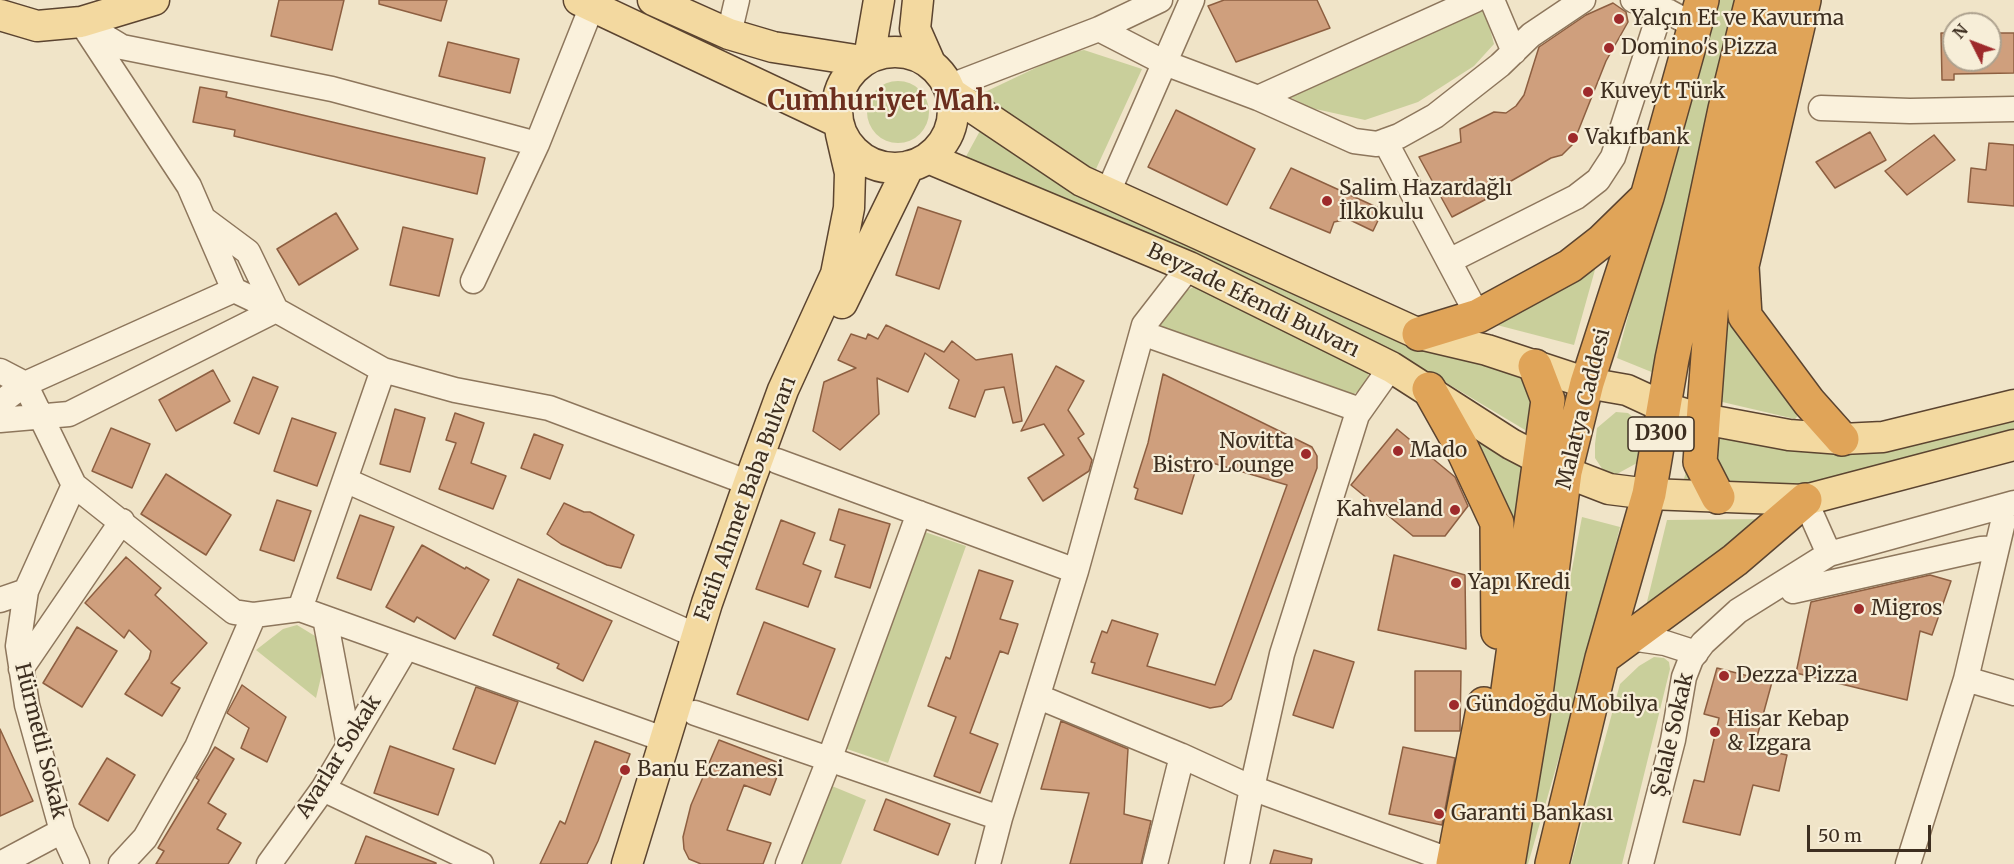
<!DOCTYPE html>
<meta charset="utf-8">
<style>
body{margin:0}
#map{position:relative;width:2014px;height:864px;overflow:hidden;background:#f0e4c8;font-family:Merriweather,serif}
canvas{display:block}
.north{position:absolute;left:1942px;top:12px;width:60px;height:60px;box-sizing:border-box;background:#f7eed8;border:2px solid #ada18e;border-radius:50%;rotate:312deg;font-size:16px;font-weight:700;line-height:24px;text-align:center;color:#3d2e20}
.north::after{content:'';display:block;margin:auto;width:21px;height:27px;background:#9e2a2b;clip-path:polygon(50% 0,100% 100%,50% 72%,0 100%)}
.scale{position:absolute;left:1807px;top:825px;width:124px;height:27px;box-sizing:border-box;border:3px solid #3d2e20;border-top:0;padding-left:8px;font-size:18px;line-height:21px;white-space:nowrap;color:#3d2e20;-webkit-text-stroke:4px #f7eed8;paint-order:stroke}
</style>
<div id="map">
<canvas width="2014" height="864"></canvas>
<div class="north">N</div>
<div class="scale">50 m</div>
</div>
<script>
const context = document.querySelector('canvas').getContext('2d');
context.lineJoin = 'round';
function paint(path, color) { context.fillStyle = color; context.fill(path, 'evenodd'); }
const shape = rows => new Path2D(rows.map(r => 'M' + r).join(''));
function stroke(path, color, width, dash) { context.strokeStyle = color; context.lineWidth = width; context.lineCap = dash ? 'butt' : 'round'; context.setLineDash(dash || []); context.stroke(path); }
function drawText(font, color, halo, rows, align = 'center') {
  context.font = font + ' Merriweather,serif'; context.lineWidth = 4.5; context.setLineDash([]); context.textBaseline = 'middle'; context.strokeStyle = halo; context.fillStyle = color; for (const [text, x, y, turn = 0] of rows) {
    context.save(); context.translate(x, y); context.rotate((+turn || 0) * Math.PI / 180); context.textAlign = isNaN(turn) ? turn : align; if (halo) context.strokeText(text, 0, 0); context.fillText(text, 0, 0); context.restore();
  }
}
paint(shape([
 [1712,0,1734,0,1723,67,1654,373,1617,358],
 [1483,3,1494,44,1474,66,1418,102,1365,120,1311,108,1286,95],
 [1084,50,1142,69,1096,169,1067,159,988,103,985,92,1065,54],
 '867 112a31 31 0 1 1 62 0a31 31 0 1 1-62 0Z',
 [981,129,1559,389,1545,442,1390,349,1274,294,963,162],
 [1598,259,1574,345,1493,324],
 [1195,286,1365,365,1370,381,1353,395,1150,325,1172,299],
 [1720,288,1799,415,1795,419,1701,397],
 [1616,412,1628,413,1645,428,1642,452,1637,463,1615,475,1603,470,1595,458,1595,444,1597,428],
 [2014,418,2014,430,1812,485,1759,488,1683,483,1697,428,1812,450,1851,454,1928,440],
 [1479,434,1546,473,1522,551,1475,440],
 [1582,517,1620,527,1583,675,1528,864,1515,864],
 [1764,519,1646,606,1667,520],
 [922,531,966,546,888,763,844,748],
 [297,625,315,636,318,645,322,673,316,698,256,650,283,629],
 [1654,657,1664,658,1669,662,1670,669,1622,864,1571,864,1620,684,1639,666],
 [827,784,866,800,841,864,795,864]
]), '#c9cf9b');
const building = shape([
 [279,0,344,0,332,50,271,36,279,0],
 [379,0,447,0,441,21,379,4,379,0],
 [1224,0,1317,0,1330,28,1236,62,1208,6,1224,0],
 [1613,3,1626,12,1628,22,1606,61,1573,144,1562,155,1551,158,1492,192,1494,195,1452,217,1419,157,1461,142,1460,129,1494,112,1506,113,1516,106,1524,95,1539,47,1586,15,1613,3],
 [1941,33,1954,33,1954,60,1990,60,1990,33,2014,33,2014,73,1954,74,1954,80,1942,80,1941,33],
 [448,42,519,59,510,93,439,76,448,42],
 [200,87,227,92,226,97,485,158,477,194,234,136,235,130,193,122,200,87],
 [1176,110,1255,149,1227,205,1148,167,1176,110],
 [1870,132,1886,160,1835,188,1816,162,1870,132],
 [1934,135,1955,160,1907,195,1885,171,1934,135],
 [1989,143,2014,145,2014,206,1968,202,1971,168,1986,170,1989,143],
 [1291,168,1383,210,1373,231,1348,219,1334,222,1330,233,1270,208,1291,168],
 [918,207,961,221,939,289,896,275,918,207],
 [336,213,358,249,299,285,277,249,336,213],
 [403,227,453,239,439,296,390,285,403,227],
 [886,325,944,352,952,341,976,360,1012,354,1022,421,1013,423,1004,387,985,390,975,417,949,408,959,380,925,353,908,392,877,378,879,414,840,450,813,431,824,382,856,368,838,360,851,334,866,339,868,334,878,339,886,325],
 [1056,366,1084,381,1068,410,1084,434,1078,438,1092,460,1089,471,1043,501,1028,478,1064,455,1044,424,1021,431,1056,366],
 [213,370,230,401,176,431,159,400,213,370],
 [1163,374,1312,447,1317,456,1317,468,1231,699,1222,706,1210,708,1092,673,1095,663,1091,662,1102,631,1107,633,1112,620,1158,634,1147,666,1215,685,1287,485,1199,459,1182,514,1135,499,1138,489,1134,487,1148,443,1163,374],
 [253,377,278,387,259,434,234,423,253,377],
 [395,409,425,418,410,472,380,464,395,409],
 [455,413,484,423,471,463,506,476,493,509,439,489,456,443,446,440,455,413],
 [292,418,336,433,317,486,274,471,292,418],
 [111,428,150,444,132,488,92,471,111,428],
 [1397,429,1455,477,1468,506,1445,536,1413,536,1351,485,1397,429],
 [534,434,563,445,550,479,521,468,534,434],
 [166,474,231,515,206,555,141,514,166,474],
 [277,500,311,511,294,561,260,550,277,500],
 [564,503,584,512,590,512,634,535,621,568,607,565,561,544,547,534,564,503],
 [839,509,890,524,870,588,835,577,845,545,830,540,839,509],
 [360,515,394,527,371,590,337,578,360,515],
 [781,520,815,533,803,564,821,571,808,607,756,589,781,520],
 [422,545,465,569,466,567,489,580,455,639,417,617,414,622,386,607,422,545],
 [1394,555,1465,575,1466,649,1378,630,1394,555],
 [126,557,161,588,155,595,207,643,171,683,180,688,162,716,125,694,149,659,151,651,129,630,124,638,85,603,126,557],
 [979,570,1013,581,1000,619,1018,624,1008,654,1000,651,970,733,998,744,980,793,934,776,956,717,928,706,946,657,950,659,979,570],
 [1930,575,1951,581,1932,635,1920,631,1907,700,1796,673,1811,602,1930,575],
 [518,579,612,621,583,681,557,668,559,664,493,635,518,579],
 [764,622,835,649,808,720,737,694,764,622],
 [77,627,117,651,82,707,43,683,77,627],
 [1314,650,1354,662,1333,728,1293,715,1314,650],
 [1717,668,1772,682,1754,748,1787,755,1779,791,1753,785,1740,835,1683,822,1694,780,1704,782,1719,718,1704,714,1717,668],
 [1415,671,1461,671,1460,731,1415,731,1415,671],
 [242,685,286,717,267,762,241,748,249,728,227,713,242,685],
 [476,687,518,702,495,764,453,749,476,687],
 [1061,721,1128,749,1124,814,1151,821,1141,864,1070,864,1089,793,1041,789,1061,721],
 [0,729,33,801,0,816,0,729],
 [719,740,782,764,770,795,744,785,727,830,771,843,763,864,701,864,689,859,684,849,683,837,691,805,719,740],
 [595,741,630,754,598,841,587,864,540,864,560,821,565,824,595,741],
 [390,746,454,769,438,815,374,793,390,746],
 [215,747,234,759,208,803,226,814,217,829,241,843,228,864,156,864,164,851,158,848,199,780,196,778,215,747],
 [1403,747,1455,758,1442,825,1389,814,1403,747],
 [107,758,135,775,108,821,79,804,107,758],
 [886,799,950,824,938,855,874,830,886,799],
 [366,836,436,863,436,864,355,864,366,836],
 [1274,850,1312,859,1311,864,1270,864,1274,850]
]);
paint(building, '#cf9f7d');
stroke(building, '#8d5f41', 1.5);
const minor = shape([
 [1492,0,1514,52],
 [1633,0,1669,12,1695,26],
 [81,22,189,186,234,290,276,310,383,370,455,390,549,408,749,483],
 [89,27,122,47,332,89,537,144],
 [1099,29,1165,63,1258,98,1354,141,1377,144,1399,136,1435,116,1500,65,1531,35,1583,0],
 [729,34,737,0],
 [948,87,1099,29,1160,0],
 [1258,98,1475,0],
 [1821,108,1910,111,2014,109],
 [1385,141,1478,316],
 [1108,192,1192,0],
 [205,220,248,252,276,310],
 [1449,261,1576,197,1598,180,1613,157,1661,9],
 [473,281,537,144,592,6],
 [1142,333,1360,410],
 [1391,367,1357,415,1282,654,1252,788,1454,862],
 [0,371,25,384,74,485,26,591,18,646,27,705,62,831,77,864],
 [0,403,25,384,234,290],
 [0,420,69,414,276,310],
 [777,461,1076,571],
 [345,480,697,636],
 [74,485,234,612,254,615,300,609,666,740],
 [1829,554,2014,503],
 [1797,574,1793,591,1981,549,1997,548],
 [0,600,26,591],
 [300,609,383,370],
 [325,618,349,745],
 [1630,638,1665,643,1696,653],
 [21,669,122,521],
 [1966,679,2014,693],
 [1039,697,1182,756],
 [695,713,1000,818],
 [323,789,481,864],
 [0,864,62,831],
 [121,864,145,838,197,747,254,615],
 [269,864,323,789,406,648],
 [788,864,829,760,919,513],
 [988,864,1000,818,1076,571,1144,325,1189,267],
 [1155,864,1182,756,1252,788,1237,864],
 [1641,864,1673,740,1684,677,1691,659,1703,643,1738,611,1829,554,1805,500],
 [1908,864,1966,679,2007,505]
]);
const major = shape([
 [579,0,838,122],
 [653,0,729,34,773,47,862,61],
 [918,0,915,29,930,63],
 [0,15,37,26,81,22,154,0],
 '837 110a58 58 0 1 1 116 0a58 58 0 1 1-116 0Z',
 [869,58,879,0],
 [951,93,1082,181,1419,334,1487,350,1587,383,1627,390,1666,408,1698,418,1789,435,1842,439,1883,437,2014,405],
 [928,158,1189,267,1391,367,1511,444,1565,472,1609,489,1649,494,1805,500,2014,445],
 [842,303,909,166],
 [627,864,707,603,749,483,783,390,836,274,849,208,850,173,841,134]
]);
const highway = shape([
 [1804,0,1742,266,1745,316,1809,402,1842,439],
 [1419,334,1478,316,1570,266,1602,241,1644,200],
 [1429,389,1461,446,1497,523,1498,632],
 [1718,497,1700,462,1716,249,1779,0],
 [1602,658,1735,560,1805,500],
 [1453,864,1484,704],
 [1484,864,1548,400,1535,366],
 [1508,864,1534,709,1565,472,1587,383,1647,197,1702,0],
 [1552,864,1602,658,1649,494,1672,359,1725,109,1752,0]
]);
stroke(minor, '#8d765c', 27);
stroke(major, '#5b4430', 33);
stroke(highway, '#5b4430', 36);
stroke(minor, '#faf1dc', 24);
stroke(major, '#f3d9a0', 30);
stroke(highway, '#e0a458', 33);
for (const [x, y, r, color] of [
 [1619,19,6,"#9e2a2b"],
 [1609,48,6,"#9e2a2b"],
 [1588,92,6,"#9e2a2b"],
 [1573,138,6,"#9e2a2b"],
 [1327,201,6,"#9e2a2b"],
 [1398,451,6,"#9e2a2b"],
 [1306,454,6,"#9e2a2b"],
 [1455,510,6,"#9e2a2b"],
 [1456,583,6,"#9e2a2b"],
 [1859,609,6,"#9e2a2b"],
 [1724,676,6,"#9e2a2b"],
 [1454,705,6,"#9e2a2b"],
 [1715,732,6,"#9e2a2b"],
 [625,770,6,"#9e2a2b"],
 [1439,814,6,"#9e2a2b"]
]) { const dot = new Path2D(); dot.arc(x, y, r, 0, 2 * Math.PI); context.fillStyle = color; context.fill(dot); stroke(dot, '#f7eed8', 2); }
for (const [x, y, w] of [
 [1661,434,66]
]) { const box = new Path2D(); box.roundRect(x - w / 2, y - 17, w, 34, 4.5); context.fillStyle = '#f7eed8'; context.fill(box); stroke(box, '#3d2e20', 1.5); }
drawText('bold 20px', '#3d2e20', null, [
 ["D300",1661,434]
]);
drawText('21px', '#3d2e20', '#f7eed8', [
 ["Yalçın Et ve Kavurma",1631,19],
 ["Domino's Pizza",1621,48],
 ["Kuveyt Türk",1600,92],
 ["Vakıfbank",1585,138],
 ["Salim Hazardağlı",1339,189],
 ["İlkokulu",1339,213],
 ["Novitta",1294,442,"right"],
 ["Bistro Lounge",1294,466,"right"],
 ["Mado",1410,451],
 ["Kahveland",1443,510,"right"],
 ["Yapı Kredi",1468,583],
 ["Migros",1871,609],
 ["Dezza Pizza",1736,676],
 ["Gündoğdu Mobilya",1466,705],
 ["Hisar Kebap",1727,720],
 ["& Izgara",1727,744],
 ["Banu Eczanesi",637,770],
 ["Garanti Bankası",1451,814]
], 'left');
drawText('21px', '#3d2e20', '#f7eed8', [
 ["Beyzade Efendi Bulvarı",1253,301,26],
 ["Malatya Caddesi",1584,409,-76],
 ["Fatih Ahmet Baba Bulvarı",746,499,-70],
 ["Şelale Sokak",1673,735,-77],
 ["Hürmetli Sokak",40,741,76],
 ["Avarlar Sokak",339,757,-58]
]);
drawText('bold 27px', '#6b2e1e', '#f7eed8', [
 ["Cumhuriyet Mah.",884,102]
]);
</script>
